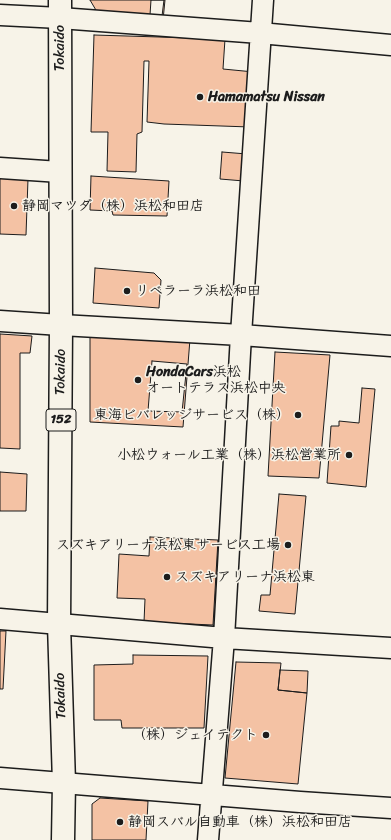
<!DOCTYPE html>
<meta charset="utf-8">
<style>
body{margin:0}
canvas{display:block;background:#f7f3e8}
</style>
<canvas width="391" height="840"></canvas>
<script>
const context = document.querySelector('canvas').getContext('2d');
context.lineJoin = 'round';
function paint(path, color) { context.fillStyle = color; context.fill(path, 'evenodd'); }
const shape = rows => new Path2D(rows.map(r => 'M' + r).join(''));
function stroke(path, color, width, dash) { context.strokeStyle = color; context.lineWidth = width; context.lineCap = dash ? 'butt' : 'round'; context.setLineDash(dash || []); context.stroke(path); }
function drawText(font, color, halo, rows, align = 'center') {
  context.font = font + ' Sriracha,"Klee One",sans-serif'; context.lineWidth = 3; context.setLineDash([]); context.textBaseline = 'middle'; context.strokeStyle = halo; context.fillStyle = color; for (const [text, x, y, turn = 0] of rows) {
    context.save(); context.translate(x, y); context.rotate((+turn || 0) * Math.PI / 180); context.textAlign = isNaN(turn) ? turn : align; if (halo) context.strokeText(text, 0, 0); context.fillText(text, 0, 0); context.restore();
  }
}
const building = shape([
 [90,0,165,0,163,20,100,17,90,0],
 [151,0,164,0,162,16,150,15,151,0],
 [94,35,225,39,223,69,254,72,250,127,164,124,147,122,149,61,144,61,142,132,137,134,136,172,107,171,108,132,91,132,94,35],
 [222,152,247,154,244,181,220,179,222,152],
 [91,176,169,181,167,216,113,215,112,211,90,210,91,176],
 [0,177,28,179,26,235,0,234,0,177],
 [95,268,154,273,161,280,159,308,93,303,95,268],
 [90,333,190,339,183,427,90,422,90,333],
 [0,334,32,336,30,353,20,353,20,449,0,448,0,334],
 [275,352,330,355,319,478,268,476,275,352],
 [152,361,187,364,182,412,148,411,152,361],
 [362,388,375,389,366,487,327,483,331,426,339,426,339,421,359,423,362,388],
 [0,472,27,474,26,511,0,511,0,472],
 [279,494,306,496,295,614,259,611,261,595,270,595,279,494],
 [150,537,218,540,213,625,144,622,145,599,117,598,119,554,149,556,150,537],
 [0,631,6,631,3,689,0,689,0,631],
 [133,655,208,656,204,728,122,728,121,720,94,720,94,665,133,664,133,655],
 [236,662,281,663,278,690,307,693,298,784,225,778,236,662],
 [280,670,308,671,307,693,278,690,280,670],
 [100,798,148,801,146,840,92,840,92,804,100,798]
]);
paint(building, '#f4c2a4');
stroke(building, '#1c1c1c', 1);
const minor = shape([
 [0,15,60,18,260,33,391,45],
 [0,168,60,172],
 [0,321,61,325,241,335,391,346],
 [0,619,224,638,391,648],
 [0,778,300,802,391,808],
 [208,840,224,638,241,335,263,0]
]);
const highway = shape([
 [60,0,61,325,59,624,64,783,63,840]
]);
stroke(minor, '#1c1c1c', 23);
stroke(highway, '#1c1c1c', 25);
stroke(minor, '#f7f3e8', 20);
stroke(highway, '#f7f3e8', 22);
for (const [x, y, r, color] of [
 [200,97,4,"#1c1c1c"],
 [14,206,4,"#1c1c1c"],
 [127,291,4,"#1c1c1c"],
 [138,380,4,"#1c1c1c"],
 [298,415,4,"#1c1c1c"],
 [349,455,4,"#1c1c1c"],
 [288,545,4,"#1c1c1c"],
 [167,577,4,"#1c1c1c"],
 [266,735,4,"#1c1c1c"],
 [120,822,4,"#1c1c1c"]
]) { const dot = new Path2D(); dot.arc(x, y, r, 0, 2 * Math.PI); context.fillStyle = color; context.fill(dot); stroke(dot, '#f7f3e8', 1.5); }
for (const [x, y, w] of [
 [61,420,30]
]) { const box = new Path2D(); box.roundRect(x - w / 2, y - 11, w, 22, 3); context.fillStyle = '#f7f3e8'; context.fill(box); stroke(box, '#1c1c1c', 1); }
drawText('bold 13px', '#1c1c1c', null, [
 ["152",61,420]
]);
drawText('14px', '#1c1c1c', '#f7f3e8', [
 ["Tokaido",60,48,-90],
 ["Tokaido",61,372,-89],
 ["Tokaido",61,696,-92]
]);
drawText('bold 14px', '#1c1c1c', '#f7f3e8', [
 ["Hamamatsu Nissan",208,97],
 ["静岡マツダ（株）浜松和田店",22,206],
 ["リベラーラ浜松和田",135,291],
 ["HondaCars浜松",146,372],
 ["オートテラス浜松中央",146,388],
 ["東海ビバレッジサービス（株）",290,415,"right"],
 ["小松ウォール工業（株）浜松営業所",341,455,"right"],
 ["スズキアリーナ浜松東サービス工場",280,545,"right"],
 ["スズキアリーナ浜松東",175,577],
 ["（株）ジェイテクト",258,735,"right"],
 ["静岡スバル自動車（株）浜松和田店",128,822]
], 'left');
</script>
